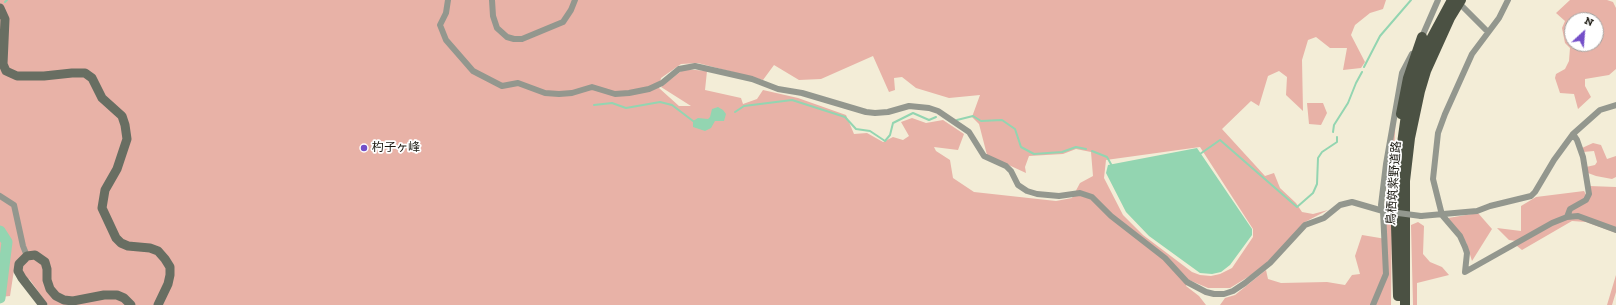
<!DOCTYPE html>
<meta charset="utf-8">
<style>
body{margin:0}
#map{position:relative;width:1616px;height:305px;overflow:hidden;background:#f3edd7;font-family:"Zilla Slab",serif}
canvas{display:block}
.north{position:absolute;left:1564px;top:12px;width:40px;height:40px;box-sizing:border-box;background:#fff;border:1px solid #a3a29f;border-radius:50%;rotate:26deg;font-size:11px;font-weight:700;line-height:16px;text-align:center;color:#19170f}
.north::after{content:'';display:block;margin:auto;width:14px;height:18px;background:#744fc8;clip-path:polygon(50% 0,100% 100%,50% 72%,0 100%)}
</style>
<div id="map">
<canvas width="1616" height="305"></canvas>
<div class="north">N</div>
</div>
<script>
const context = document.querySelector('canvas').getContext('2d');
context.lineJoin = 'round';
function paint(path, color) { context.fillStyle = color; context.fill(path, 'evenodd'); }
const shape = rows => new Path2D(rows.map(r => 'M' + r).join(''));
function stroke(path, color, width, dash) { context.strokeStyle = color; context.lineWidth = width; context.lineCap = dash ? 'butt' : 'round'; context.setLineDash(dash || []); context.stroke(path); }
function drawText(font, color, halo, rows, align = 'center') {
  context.font = font + ' "Zilla Slab","Noto Sans JP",serif'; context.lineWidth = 3.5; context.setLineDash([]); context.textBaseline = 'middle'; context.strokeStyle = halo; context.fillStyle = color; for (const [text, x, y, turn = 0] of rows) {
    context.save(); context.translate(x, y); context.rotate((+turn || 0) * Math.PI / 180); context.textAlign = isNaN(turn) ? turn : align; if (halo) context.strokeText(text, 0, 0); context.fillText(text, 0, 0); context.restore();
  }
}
paint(shape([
 [0,0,1386,0,1383,9,1370,13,1355,25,1351,35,1365,62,1361,68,1343,70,1347,48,1330,48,1316,37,1308,40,1302,60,1303,111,1286,95,1287,77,1279,71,1268,76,1259,106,1251,101,1222,129,1265,176,1274,173,1280,188,1296,203,1302,212,1313,214,1328,210,1305,222,1261,269,1230,288,1208,288,1189,280,1186,286,1199,296,1206,305,48,305,30,280,14,270,10,296,0,297],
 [873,56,889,92,895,90,894,78,902,77,916,88,949,98,980,95,972,117,979,124,987,155,1026,173,1025,167,1029,156,1063,154,1076,149,1091,152,1093,176,1080,183,1072,198,1056,201,974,192,953,178,950,160,936,151,934,147,958,150,964,134,943,120,926,123,912,118,901,122,909,136,903,140,893,137,883,142,867,133,854,134,846,115,798,98,763,90,757,99,743,104,741,98,705,90,707,71,684,69,661,87,691,106,679,106,659,88,661,78,681,64,698,63,763,80,774,65,799,80,821,79],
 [1200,147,1253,229,1253,237,1232,268,1220,274,1211,276,1200,275,1192,272,1143,235,1123,215,1104,178,1106,160],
 [1570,0,1607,0,1613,2,1616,8,1616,69,1609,75,1585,79,1585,86,1591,97,1578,109,1574,94,1560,93,1555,78,1556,74,1565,69,1569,61,1570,48,1565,43,1562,28,1565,21,1556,13],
 [1572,20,1596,20,1596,44,1572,44],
 [1307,103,1323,103,1327,113,1321,125,1309,124],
 [1396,111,1392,196,1391,305,1220,305,1225,298,1235,295,1266,270,1268,279,1281,283,1327,282,1345,285,1352,275,1360,274,1355,256,1362,235,1386,239,1386,200],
 [1593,143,1601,145,1607,159,1616,156,1616,177,1612,179,1596,176,1588,173,1586,167,1595,165,1597,162,1594,151,1583,152,1582,148],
 [1589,186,1616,187,1616,233,1586,222,1572,221,1522,250,1517,246,1516,241,1509,240,1497,228,1521,231,1521,206,1536,197,1584,191,1589,200],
 [1478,213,1492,229,1472,261,1466,242,1448,218],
 [1418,222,1424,226,1423,254,1430,262,1442,267,1449,275,1417,283,1417,305,1413,305,1411,225],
 [1616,275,1616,292,1612,305,1607,305]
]), '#e8b2a7');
paint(shape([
 [718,107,723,110,726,114,724,121,715,121,711,128,705,131,693,127,693,121,698,118,708,119,710,117,712,109],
 [1197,148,1252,229,1252,235,1230,265,1221,272,1212,274,1200,273,1149,236,1126,212,1106,173,1108,165]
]), '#93d5b1');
stroke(shape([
 [5,2,7,0],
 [1364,67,1380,36,1411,0],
 [594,105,612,103,626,108,660,102,672,105,693,121],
 [735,112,744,106,792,100,845,117,856,129,870,131,885,141,890,135,893,123,913,113,929,120,936,117],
 [957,120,973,116,981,121,1002,120,1015,129,1021,147,1034,154,1062,152,1076,147,1086,149],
 [1333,132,1334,125,1348,103,1356,83,1362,72],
 [1092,151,1107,157,1112,166],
 [1200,154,1220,140,1297,207,1313,193,1317,184,1318,158,1322,152,1337,142,1337,137]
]), '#93d5b1', 2);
stroke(shape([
 [0,231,7,242,0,298]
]), '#93d5b1', 11);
stroke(shape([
 [448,0,446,13,440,25,446,40,473,71,502,86,518,83,545,93,559,94,572,93,592,87,615,94,629,93,649,89,662,83,679,69,695,66,752,79,778,89,802,93,866,112,875,113,888,112,909,106,929,108,938,111,969,132,984,156,1006,166,1011,171,1018,185,1027,191,1037,194,1059,196,1080,193,1092,197,1111,216,1165,258,1187,282,1206,292,1214,294,1224,294,1233,291,1245,283,1270,263,1305,225,1324,218,1340,205,1352,202,1383,211],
 [492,0,493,16,497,28,507,37,514,39,522,39,563,22,571,10,575,0],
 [1508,0,1499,18,1472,54,1445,114,1438,133,1433,179,1442,215,1460,236,1465,247,1467,253,1465,272,1552,223,1567,217,1578,216,1616,230],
 [1462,6,1488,32],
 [1421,39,1438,0],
 [0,196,14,205,23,246,27,256],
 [1421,216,1477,211,1490,206,1531,196,1535,192,1554,160,1573,134,1600,110,1616,105],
 [1567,217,1570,209,1586,200,1589,194,1583,157,1577,140,1573,134],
 [1373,305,1386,274,1383,211,1381,205,1386,164,1402,73,1412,54]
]), '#93978e', 6);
stroke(shape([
 [0,8,5,19,3,64,6,71,17,76,44,76,72,73,85,73,92,78,102,98,122,116,125,125,127,139,117,169,105,190,102,208,116,238,121,243,128,246,150,248,158,251,165,259,170,267,170,275,168,284,158,305],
 [43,305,22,278,18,271,19,264,27,256,35,255,45,262,47,269,47,280,50,289,56,296,64,300,73,301,104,295,117,295,124,298,131,305]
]), '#686e62', 9);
stroke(shape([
 [1401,114,1408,78,1422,37],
 [1398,296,1396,225,1399,165,1406,115,1419,68,1431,39,1452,0],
 [1405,305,1405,181,1410,138,1420,91,1426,71,1450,18,1461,0]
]), '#4b5143', 10);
stroke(shape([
 [1383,211,1421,216]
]), '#93978e', 6);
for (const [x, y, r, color] of [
 [364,148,4,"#744fc8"]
]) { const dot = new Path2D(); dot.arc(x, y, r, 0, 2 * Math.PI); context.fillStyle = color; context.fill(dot); stroke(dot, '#fff', 1.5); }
drawText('12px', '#19170f', '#fff', [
 ["杓子ヶ峰",372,148]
], 'left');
drawText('12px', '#19170f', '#fff', [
 ["鳥栖筑紫野道路",1394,183,-86]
]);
</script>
